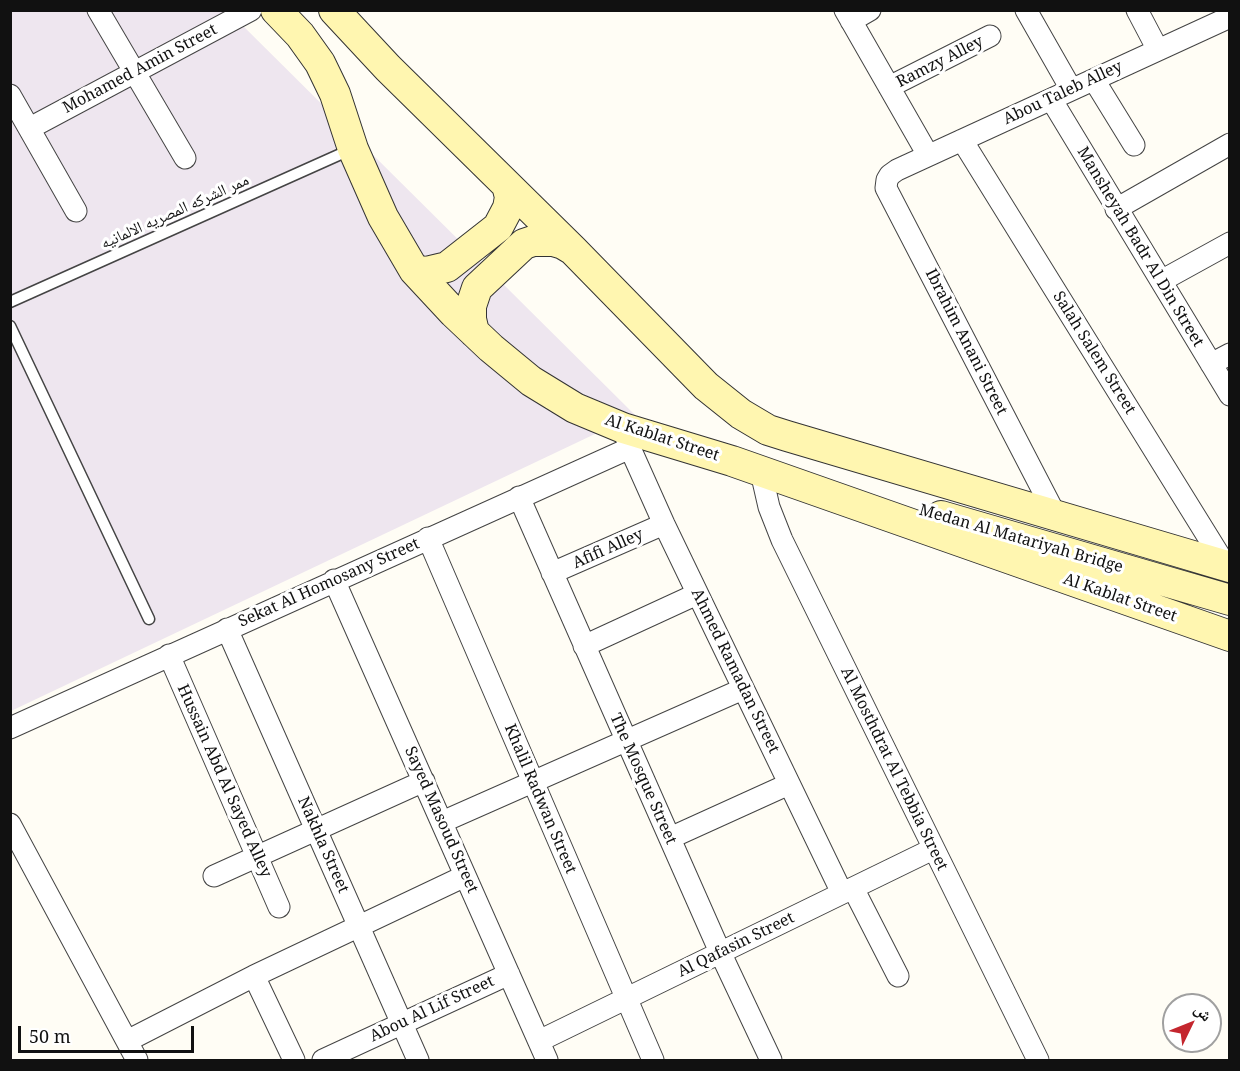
<!DOCTYPE html>
<meta charset="utf-8">
<style>
body{margin:0}
#map{position:relative;width:1240px;height:1071px;overflow:hidden;background:#fffdf5;font-family:"Noto Serif","Noto Naskh Arabic",serif}
canvas{display:block}
.frame{position:absolute;inset:0;border:12px solid #111;pointer-events:none}
.north{position:absolute;left:1162px;top:993px;width:60px;height:60px;box-sizing:border-box;background:#fff;border:2px solid #a0a0a0;border-radius:50%;rotate:47deg;font-size:16px;font-weight:700;line-height:24px;text-align:center;color:#111}
.north::after{content:'';display:block;margin:auto;width:21px;height:27px;background:#c4262e;clip-path:polygon(50% 0,100% 100%,50% 72%,0 100%)}
.scale{position:absolute;left:18px;top:1026px;width:176px;height:27px;box-sizing:border-box;border:3px solid #111;border-top:0;padding-left:8px;font-size:18px;line-height:21px;white-space:nowrap;color:#111;-webkit-text-stroke:4px #fff;paint-order:stroke}
</style>
<div id="map">
<canvas width="1240" height="1071"></canvas>
<div class="frame"></div>
<div class="north">ش</div>
<div class="scale">50 m</div>
</div>
<script>
const context = document.querySelector('canvas').getContext('2d');
context.lineJoin = 'round';
function paint(path, color) { context.fillStyle = color; context.fill(path, 'evenodd'); }
const shape = rows => new Path2D(rows.map(r => 'M' + r).join(''));
function stroke(path, color, width, dash) { context.strokeStyle = color; context.lineWidth = width; context.lineCap = dash ? 'butt' : 'round'; context.setLineDash(dash || []); context.stroke(path); }
function drawText(font, color, halo, rows, align = 'center') {
  context.font = font + ' "Noto Serif","Noto Naskh Arabic",serif'; context.lineWidth = 6; context.setLineDash([]); context.textBaseline = 'middle'; context.strokeStyle = halo; context.fillStyle = color; for (const [text, x, y, turn = 0] of rows) {
    context.save(); context.translate(x, y); context.rotate((+turn || 0) * Math.PI / 180); context.textAlign = isNaN(turn) ? turn : align; if (halo) context.strokeText(text, 0, 0); context.fillText(text, 0, 0); context.restore();
  }
}
paint(shape([
 [11,11,228,11,635,415,11,711]
]), '#eee6ef');
const service = shape([
 [10,302,352,149],
 [10,326,149,619]
]);
const minor = shape([
 [98,10,185,158],
 [845,10,928,155],
 [1026,10,1071,89],
 [1137,10,1158,50],
 [851,21,870,10],
 [1094,80,1134,145],
 [889,87,990,36],
 [10,95,76,211],
 [1051,99,1230,395],
 [30,128,251,10],
 [962,140,1226,566],
 [1116,209,1230,144],
 [1161,281,1230,243],
 [1211,364,1230,354],
 [630,448,664,524,842,893],
 [761,472,769,507,782,540,1038,1060],
 [519,497,720,952,771,1060],
 [1056,516,886,188,887,180,890,175,897,170,1230,17],
 [428,538,653,1060],
 [552,573,664,524],
 [334,580,547,1060],
 [227,629,418,1060],
 [584,646,697,594],
 [169,655,279,907],
 [10,728,630,448,623,428],
 [442,822,743,689],
 [10,824,137,1060],
 [670,838,789,784],
 [214,876,424,781],
 [853,888,898,976],
 [254,976,294,1060],
 [127,1041,254,976,465,876],
 [539,1041,933,849],
 [323,1060,509,974]
]);
const secondary = shape([
 [276,10,300,35,320,63,335,94,353,149,383,217,414,270,454,313,491,348,531,381,575,408,623,428,732,461,1230,636],
 [334,10,388,68,573,250,706,386,741,414,768,430,787,436,1230,567],
 [414,270,426,272,447,267,498,227,508,208,510,197,507,185],
 [474,332,471,319,471,306,477,288,524,244,533,241,553,241,563,244,573,250],
 [941,516,1230,600]
]);
stroke(service, '#444', 13);
stroke(minor, '#444', 23);
stroke(secondary, '#333', 32);
stroke(service, '#fff', 10);
stroke(minor, '#fff', 21);
stroke(secondary, '#fff6b0', 30);
drawText('16px', '#111', '#fff', [
 ["Ramzy Alley",940,62,-27],
 ["Mohamed Amin Street",140,69,-28],
 ["Abou Taleb Alley",1063,93,-25],
 ["ممر الشركه المصريه الالمانيه",175,212,-24],
 ["Mansheyah Badr Al Din Street",1140,247,59],
 ["Ibrahim Anani Street",966,342,63],
 ["Salah Salem Street",1094,353,58],
 ["Al Kablat Street",662,438,18],
 ["Medan Al Matariyah Bridge",1021,539,16],
 ["Afifi Alley",608,549,-24],
 ["Sekat Al Homosany Street",329,583,-24],
 ["Al Kablat Street",1120,598,19],
 ["Ahmed Ramadan Street",735,671,64],
 ["Al Mosthdrat Al Tebbia Street",894,769,64],
 ["The Mosque Street",643,779,66],
 ["Hussain Abd Al Sayed Alley",224,781,66],
 ["Khalil Radwan Street",540,799,67],
 ["Sayed Masoud Street",441,820,66],
 ["Nakhla Street",323,845,66],
 ["Al Qafasin Street",736,945,-26],
 ["Abou Al Lif Street",432,1009,-25]
]);
</script>
